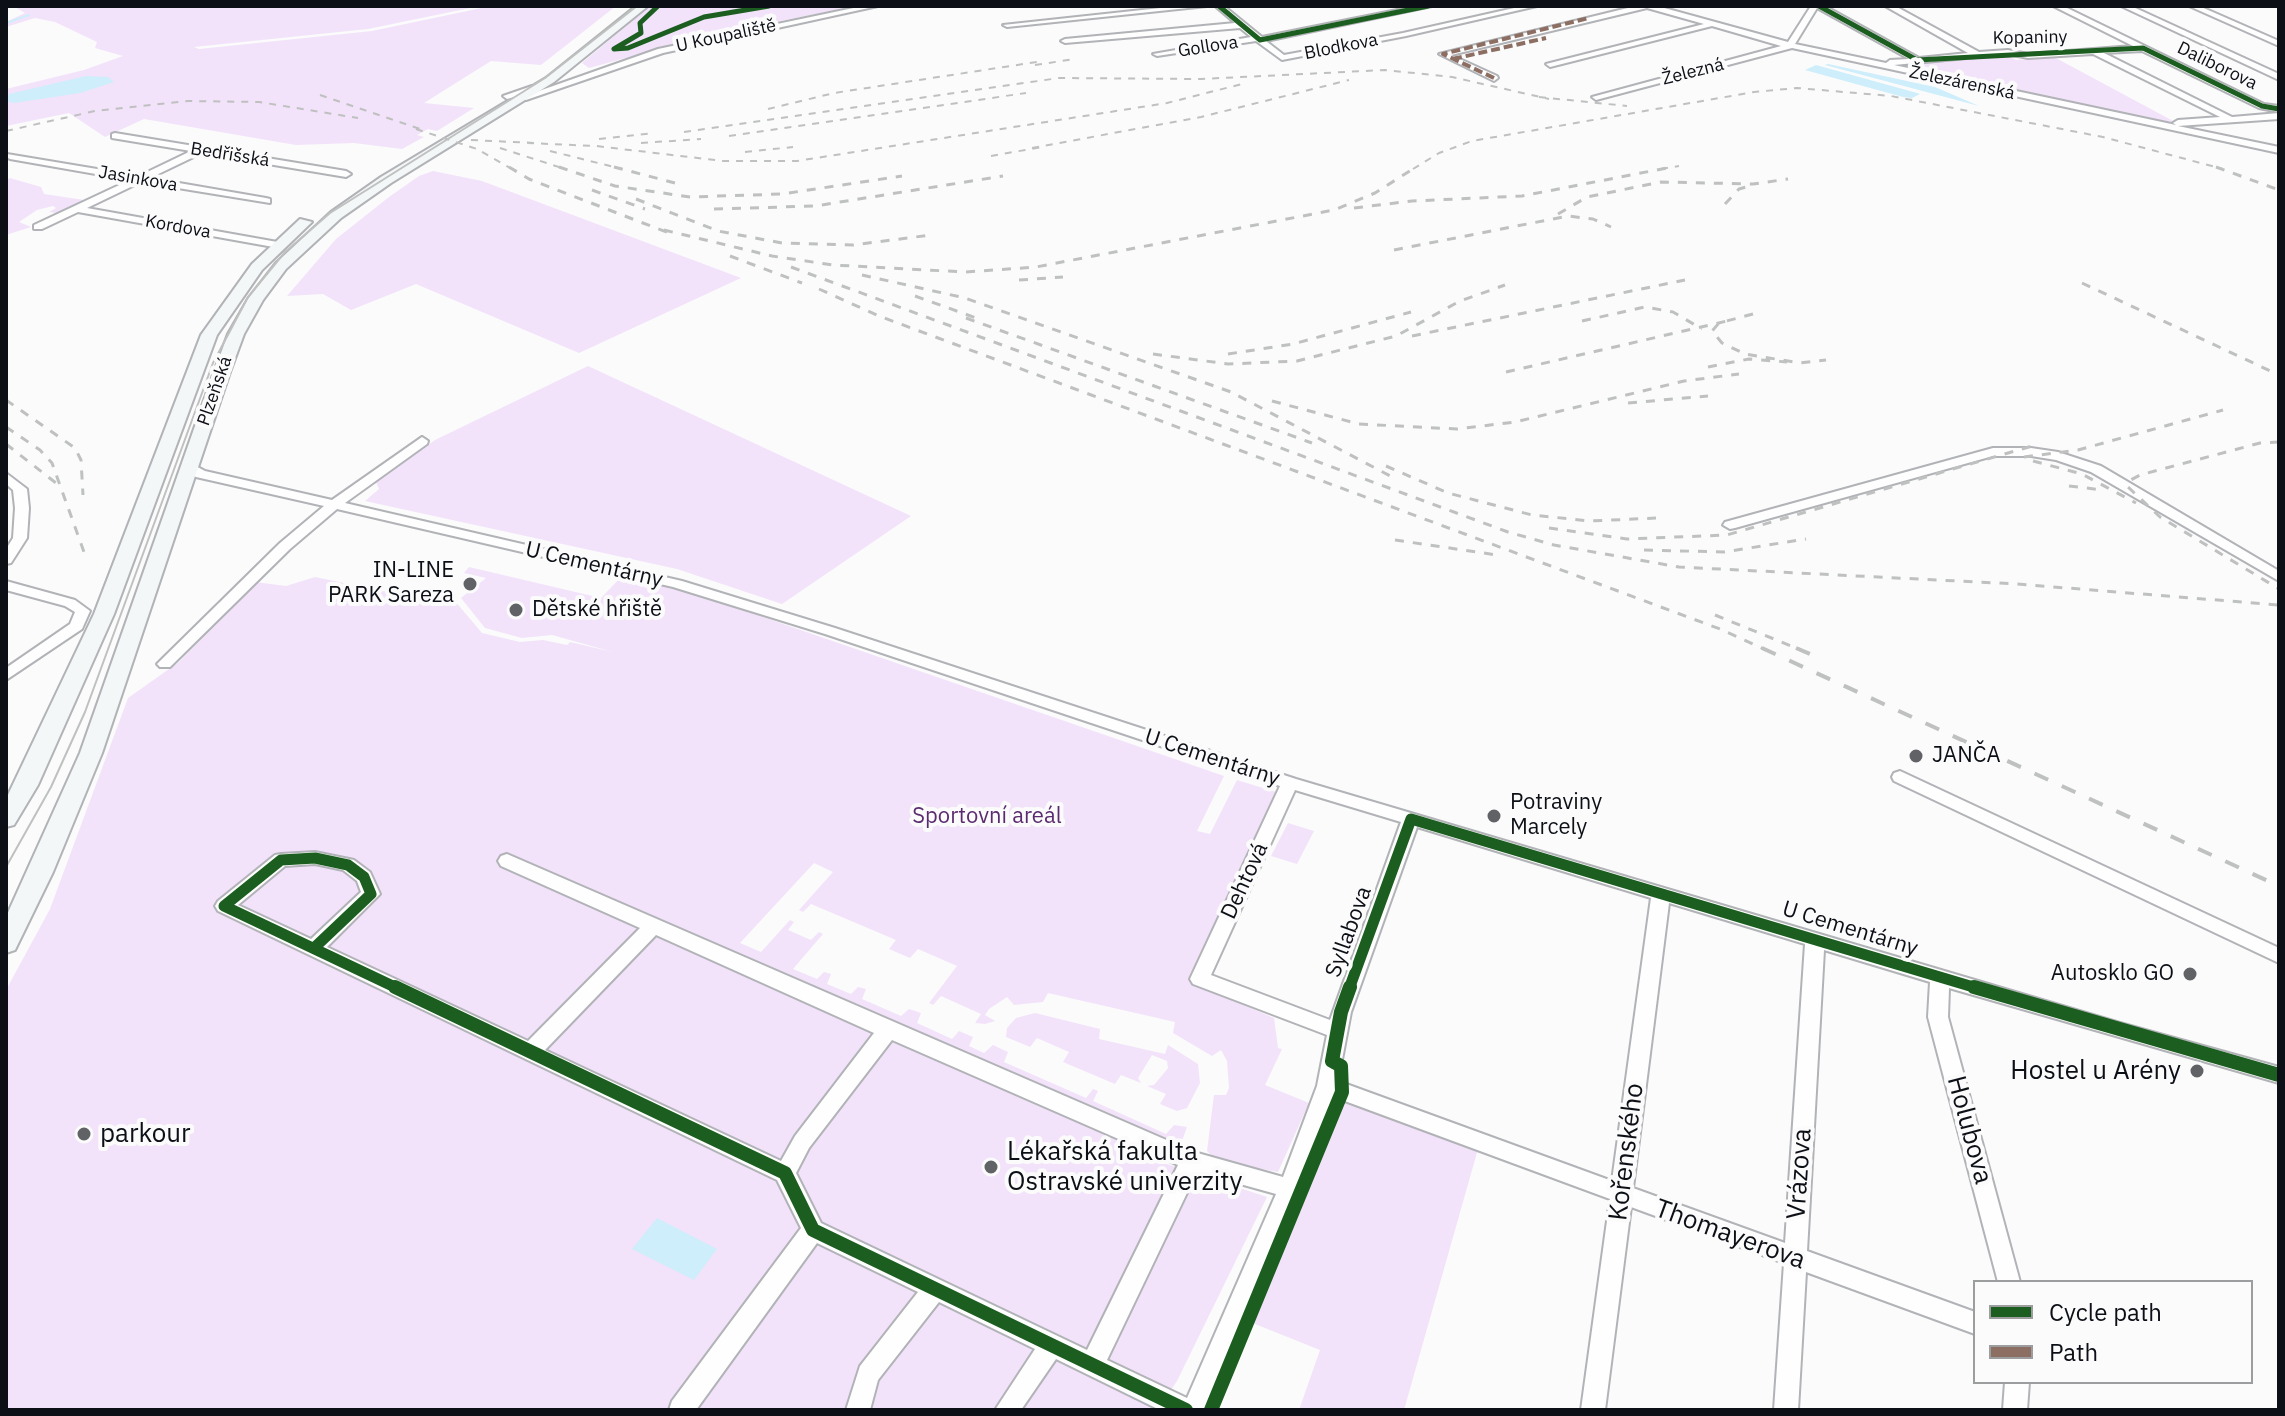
<!DOCTYPE html>
<meta charset="utf-8">
<style>
body{margin:0}
#map{position:relative;width:2285px;height:1416px;overflow:hidden;background:#fbfbfb;font-family:"IBM Plex Sans",sans-serif}
canvas{display:block}
.frame{position:absolute;inset:0;border:8px solid #0c0f16;pointer-events:none}
.legend{position:absolute;left:1973px;top:1280px;width:280px;height:104px;box-sizing:border-box;background:#fbfbfb;border:2px solid #9b9d9f;margin:0;padding:10px 14px;list-style:none;font-size:24px;color:#0c0f16}
.legend li{display:flex;align-items:center;gap:16px;height:40px}
.legend b{width:40px;border:2px solid #9b9d9f}
</style>
<div id="map">
<canvas width="2285" height="1416"></canvas>
<div class="frame"></div>
<ul class="legend">
<li><b style="height:10px;background:#1b5e20"></b>Cycle path</li>
<li><b style="height:10px;background:#8d6e63"></b>Path</li>
</ul>
</div>
<script>
const context = document.querySelector('canvas').getContext('2d');
context.lineJoin = 'round';
function paint(path, color) { context.fillStyle = color; context.fill(path, 'evenodd'); }
const shape = rows => new Path2D(rows.map(r => 'M' + r).join(''));
function stroke(path, color, width, dash) { context.strokeStyle = color; context.lineWidth = width; context.lineCap = dash ? 'butt' : 'round'; context.setLineDash(dash || []); context.stroke(path); }
function drawText(font, color, halo, rows, align = 'center') {
  context.font = font + ' "IBM Plex Sans",sans-serif'; context.lineWidth = 8; context.setLineDash([]); context.textBaseline = 'middle'; context.strokeStyle = halo; context.fillStyle = color; for (const [text, x, y, turn = 0] of rows) {
    context.save(); context.translate(x, y); context.rotate((+turn || 0) * Math.PI / 180); context.textAlign = isNaN(turn) ? turn : align; if (halo) context.strokeText(text, 0, 0); context.fillText(text, 0, 0); context.restore();
  }
}
paint(shape([
 [13,6,480,6,368,29,194,47,199,49,372,31,491,6,616,6,541,65,491,61,424,103,474,108,437,131,428,129,417,135,424,137,402,149,354,143,296,145,144,119,105,137,69,113,6,126,6,89,84,70,123,56,95,48,97,42,55,22,35,18,6,27,6,22,25,13],
 [650,6,857,6,714,34,589,68,582,63],
 [2006,55,2016,60,2054,57,2175,122,2157,123,1892,66],
 [433,171,482,181,741,278,579,353,416,284,351,310,323,294,287,296,336,239,389,197,419,176],
 [10,178,41,187,44,194,84,200,56,213,49,212,56,208,53,206,37,210,19,222,31,227,6,235,6,180],
 [588,366,911,516,782,604,677,569,365,501,379,489,376,482,435,440],
 [469,567,601,598,623,575,673,586,1224,776,1197,831,1210,834,1237,780,1276,792,1192,983,1274,1018,1278,1048,1282,1049,1265,1085,1309,1103,1278,1172,1217,1161,1207,1151,1214,1095,1226,1095,1229,1088,1227,1061,1221,1050,1212,1056,1173,1033,1175,1022,1048,993,1043,1002,1014,1005,1007,997,989,1009,985,1015,995,1021,985,1024,975,1023,981,1014,941,996,933,1005,929,1003,957,966,918,949,910,958,889,949,896,940,811,904,803,912,799,910,833,872,814,863,740,943,761,952,790,920,794,922,788,930,811,940,819,932,823,934,793,969,817,979,824,972,831,974,827,984,851,994,858,987,866,989,862,999,901,1016,909,1009,921,1013,917,1023,952,1039,959,1031,973,1037,969,1046,984,1053,993,1045,1008,1052,1004,1062,1086,1098,1093,1089,1098,1091,1093,1101,1166,1134,1174,1125,1187,1127,1182,1141,1167,1145,1161,1162,1267,1197,1177,1381,1157,1410,6,1410,6,990,50,909,128,698,179,662,255,582,286,586,315,577,432,601,441,594,454,600,482,633,520,642,543,640,567,645,570,642,613,652,552,635,522,638,485,628,461,598,486,578,464,573],
 [1288,823,1314,831,1297,864,1271,856],
 [1035,1013,1100,1029,1099,1039,1165,1054,1168,1045,1198,1064,1200,1083,1187,1108,1177,1111,1160,1104,1166,1094,1147,1086,1154,1085,1168,1068,1167,1061,1152,1055,1138,1078,1141,1083,1121,1075,1115,1084,1063,1062,1069,1052,1037,1038,1030,1047,1006,1037,1007,1028,1016,1018],
 [1342,1102,1478,1149,1404,1410,1299,1410,1320,1350,1250,1322]
]), '#f2e3fa');
paint(shape([
 [1828,64,1935,87,1979,106,1825,65],
 [1816,65,1917,93,1920,94,1912,98,1903,97,1805,70],
 [86,76,108,77,114,82,80,93,14,103,6,101,9,94],
 [657,1218,717,1249,694,1280,632,1249]
]), '#cdeefa');
stroke(shape([
 [6,23,29,15]
]), '#cdeefa', 2);
const minor = shape([
 [863,6,878,6,663,53,526,100,519,98,658,49,863,6],
 [1179,6,1207,6,1007,27,1003,25,1179,6],
 [1215,6,1224,6,1262,37,1417,6,1432,6,1266,41,1284,55,1403,33,1523,6,1537,6,1406,36,1282,60,1256,41,1157,56,1153,54,1251,37,1240,28,1065,43,1061,41,1065,39,1235,23,1215,6],
 [1636,6,1657,6,1788,42,1811,6,1825,6,1919,58,1968,53,1885,6,1895,6,1979,52,2008,50,2028,54,2133,46,2053,6,2063,6,2264,104,2279,106,2279,112,2259,108,2142,51,2104,53,2232,117,2279,113,2279,119,2178,126,2279,147,2279,153,1792,48,1596,100,1592,97,1781,46,1712,26,1550,67,1546,64,1704,24,1647,8,1451,55,1497,76,1498,78,1494,81,1439,54,1636,6],
 [1817,8,1909,59,1890,60,1886,63,1795,44,1817,8],
 [2008,54,2028,58,2093,54,2220,117,2178,120,2173,123,2176,125,1894,65,2008,54],
 [2121,6,2131,6,2279,74,2279,80,2121,6],
 [2189,6,2199,6,2279,41,2279,46,2189,6],
 [532,86,535,87,535,91,507,99,503,96,532,86],
 [115,133,346,171,351,174,346,177,202,153,150,178,266,198,270,199,270,203,141,182,87,208,283,243,284,245,279,248,78,212,42,229,34,229,34,225,130,180,10,159,6,157,7,154,139,176,191,151,112,138,112,134,115,133],
 [422,437,428,441,427,444,345,503,682,581,835,628,1296,779,2120,1023,2279,1067,2279,1083,1949,988,1948,1017,2020,1282,1998,1282,1928,1017,1930,982,1824,950,1807,1251,1975,1312,1975,1334,1806,1272,1798,1410,1774,1410,1784,1263,1631,1207,1605,1410,1581,1410,1610,1199,1334,1097,1301,1188,1206,1410,1160,1410,1056,1359,1021,1410,995,1410,1035,1349,939,1302,878,1380,870,1410,846,1410,860,1366,918,1292,817,1243,696,1410,669,1410,672,1401,801,1228,777,1180,218,911,215,906,218,901,275,855,281,854,315,852,354,860,370,872,380,894,327,947,528,1041,640,928,501,866,498,861,501,856,507,854,1194,1152,1283,1177,1317,1086,1327,1035,1193,984,1190,979,1280,786,825,634,673,587,337,509,290,549,170,667,160,667,157,664,160,661,280,543,324,506,196,477,185,470,185,464,190,463,205,471,332,500,422,437],
 [1295,790,1401,822,1330,1020,1211,975,1295,790],
 [1417,827,1651,898,1612,1181,1338,1081,1351,1012,1417,827],
 [315,864,343,870,357,881,361,892,311,939,238,905,285,866,315,864],
 [1669,903,1805,944,1785,1243,1633,1188,1669,903],
 [656,935,874,1033,795,1136,781,1161,545,1050,656,935],
 [892,1040,1178,1165,1087,1350,821,1223,796,1173,809,1148,892,1040],
 [1197,1172,1276,1194,1187,1398,1107,1360,1197,1172],
 [1993,448,2031,448,2058,452,2101,466,2279,571,2279,581,2091,472,2056,460,2031,456,1993,456,1735,528,1730,529,1723,525,1725,522,1993,448],
 [6,473,27,489,29,508,27,538,11,563,6,564,6,549,13,538,15,508,13,490,6,484,6,473],
 [6,581,75,600,90,611,82,629,6,680,6,668,70,624,75,612,65,606,6,590,6,581],
 [1900,771,2279,948,2279,963,1894,781,1892,777,1894,773,1900,771],
 [2005,1382,2029,1382,2027,1410,2003,1410,2005,1382]
]);
const secondary = shape([
 [636,6,648,6,554,82,391,183,341,218,286,269,263,300,244,334,230,372,102,753,53,872,15,950,6,953,6,917,80,753,214,372,228,334,248,299,276,263,331,212,381,177,546,78,636,6],
 [300,219,312,222,262,270,217,335,114,614,38,785,14,825,6,827,6,799,94,614,201,335,252,264,300,219]
]);
stroke(minor, '#b1b3b7', 4);
stroke(secondary, '#b1b3b7', 4);
paint(minor, '#fefefe');
paint(secondary, '#f4f7f8');
stroke(shape([
 [6,867,51,787,85,712,213,363,248,297,285,252,330,213,545,78,637,6]
]), '#bfc0c0', 2);
stroke(shape([
 [1035,65,1075,59],
 [320,95,426,131],
 [1539,97,1627,106],
 [768,109,834,93,1043,61],
 [416,129,477,149,512,169],
 [6,131,95,111,188,101,259,102,358,118],
 [684,132,1059,78,1201,79,1385,70,1452,77,1549,99],
 [729,136,1026,93],
 [599,139,654,133],
 [471,140,535,143],
 [527,143,596,146,723,161,797,161,1167,103,1242,84],
 [641,143,701,139],
 [500,148,565,169],
 [1032,148,1201,117,1349,80],
 [550,151,622,169],
 [745,152,793,147],
 [991,156,1042,147],
 [1413,169,1439,153,1472,141,1754,92,1797,88,1891,96,2103,137,2223,169],
 [1661,169,1679,166]
]), '#bfc0c0', 2, [7, 7]);
stroke(shape([
 [509,167,529,179,674,235],
 [559,167,615,186,690,197,782,194,902,176],
 [614,167,675,183],
 [2216,167,2279,190],
 [592,190,645,209],
 [636,199,718,231,782,243,853,245,931,235],
 [1725,204,1739,189,1753,185],
 [1354,208,1412,201,1522,196,1672,167],
 [714,209,815,206,1003,176],
 [1558,214,1587,197,1661,182,1753,184,1788,179],
 [664,230,772,256,833,265,965,272,1036,267,1334,210,1375,193,1416,167],
 [1394,250,1568,216,1593,219,1611,227],
 [730,256,802,283],
 [791,267,1508,532,1554,545,1679,567,2017,584,2279,605],
 [862,275,965,298,1231,392,1394,478],
 [1019,280,1063,277],
 [2082,283,2279,375],
 [819,289,879,316,1720,629,1766,650],
 [915,296,979,319],
 [1753,314,1719,323,1712,331,1722,343,1745,354,1800,363,1826,360],
 [966,318,1312,443],
 [1582,321,1645,307,1673,312,1702,329],
 [1412,336,1685,280],
 [1153,354,1228,364,1297,361,1396,336,1460,301,1505,285],
 [1228,354,1293,344,1411,312],
 [1708,367,1749,359,1787,362],
 [1506,372,1727,321],
 [6,400,75,448,81,460,83,495],
 [1272,401,1359,424,1457,429,1515,422,1684,381,1739,374],
 [1628,403,1708,396],
 [6,427,40,450,52,463,84,552],
 [2279,442,2260,443,2140,475,2129,481,2128,487,2160,517,2279,589],
 [6,444,56,483],
 [2024,457,2078,450,2223,410],
 [2033,461,2082,474,2136,503],
 [1386,466,1448,493,1532,515,1590,521,1656,518],
 [2069,486,2103,490],
 [1549,528,1627,539,1727,535,2039,444],
 [1395,540,1497,555],
 [1644,550,1724,552,1806,539],
 [1715,615,1801,650]
]), '#bfc0c0', 3, [9, 9]);
stroke(shape([
 [1762,648,2279,886],
 [1796,648,1815,656]
]), '#bfc0c0', 4, [15, 15]);
stroke(shape([
 [1453,59,1546,38],
 [1494,78,1443,54,1589,18]
]), '#8d6e63', 4, [9, 4]);
stroke(shape([
 [658,6,640,23,641,33,614,49,628,48,704,17,769,6],
 [1219,6,1260,40,1428,6],
 [1819,6,1917,60,2143,48,2262,106,2279,109]
]), '#1b5e20', 5);
stroke(shape([
 [314,948,371,894,364,877,348,865,315,858,281,860,224,906,399,989],
 [1349,989,1411,819,1980,989]
]), '#1b5e20', 11);
stroke(shape([
 [395,987,785,1173,813,1230,1186,1410],
 [1974,987,2279,1075],
 [1211,1410,1342,1092,1341,1066,1332,1061,1341,1012,1350,987]
]), '#1b5e20', 14);
for (const [x, y, r, color] of [
 [470,584,8,"#606266"],
 [516,610,8,"#606266"],
 [1916,756,8,"#606266"],
 [1494,816,8,"#606266"],
 [2190,974,8,"#606266"],
 [2197,1071,8,"#606266"],
 [84,1134,8,"#606266"],
 [991,1167,8,"#606266"]
]) { const dot = new Path2D(); dot.arc(x, y, r, 0, 2 * Math.PI); context.fillStyle = color; context.fill(dot); stroke(dot, '#fbfbfb', 3); }
drawText('18px', '#0c0f16', '#fbfbfb', [
 ["U Koupaliště",726,36,-12],
 ["Kopaniny",2030,38,-1],
 ["Gollova",1208,47,-9],
 ["Blodkova",1341,47,-11],
 ["Daliborova",2217,66,26],
 ["Železná",1693,72,-14],
 ["Železárenská",1962,83,12],
 ["Bedřišská",230,155,9],
 ["Jasinkova",138,179,10],
 ["Kordova",178,227,10],
 ["Plzeňská",215,391,-71]
]);
drawText('22px', '#0c0f16', '#fbfbfb', [
 ["U Cementárny",594,565,13],
 ["U Cementárny",1212,758,18],
 ["Dehtová",1245,881,-65],
 ["U Cementárny",1850,929,17],
 ["Syllabova",1349,932,-70]
]);
drawText('22px', '#0c0f16', '#fbfbfb', [
 ["IN-LINE",454,571,"right"],
 ["PARK Sareza",454,596,"right"],
 ["Dětské hřiště",532,610],
 ["JANČA",1932,756],
 ["Potraviny",1510,803],
 ["Marcely",1510,828],
 ["Autosklo GO",2174,974,"right"]
], 'left');
drawText('22px', '#5b2b70', '#fbfbfb', [
 ["Sportovní areál",987,817]
]);
drawText('26px', '#0c0f16', '#fbfbfb', [
 ["Hostel u Arény",2181,1071,"right"],
 ["parkour",100,1134],
 ["Lékařská fakulta",1007,1152],
 ["Ostravské univerzity",1007,1182]
], 'left');
drawText('26px', '#0c0f16', '#fbfbfb', [
 ["Holubova",1969,1130,75],
 ["Kořenského",1627,1152,-83],
 ["Vrázova",1800,1174,-86],
 ["Thomayerova",1730,1235,20]
]);
</script>
